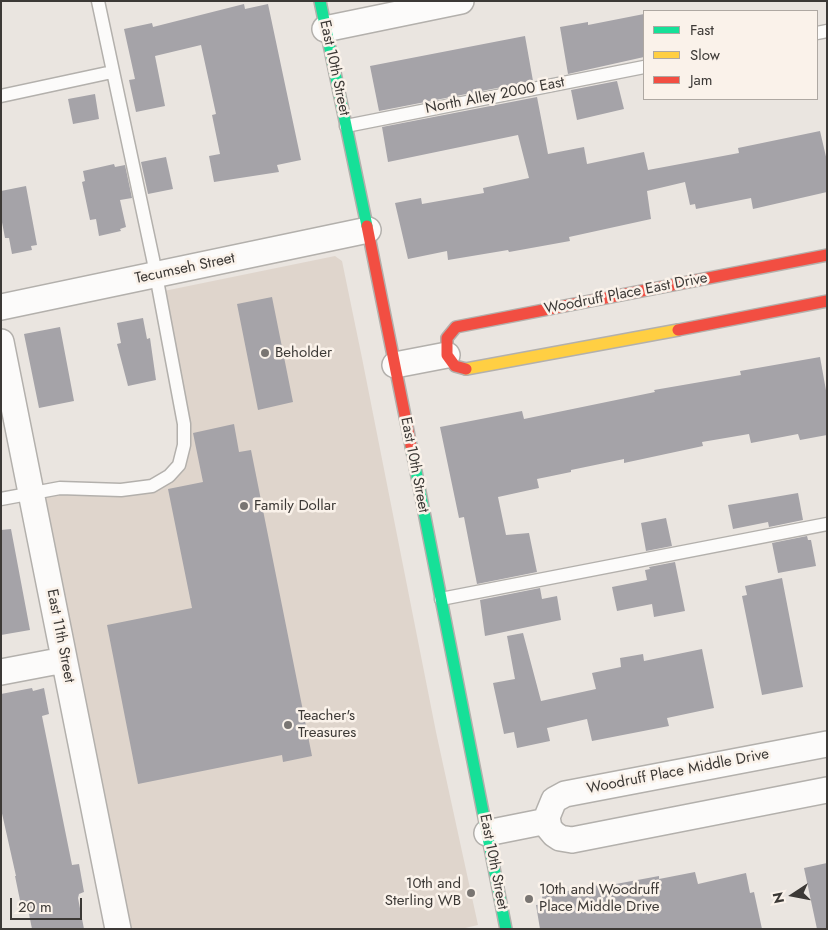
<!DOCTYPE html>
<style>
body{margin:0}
#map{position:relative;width:828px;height:930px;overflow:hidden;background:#eae5e0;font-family:Jost,sans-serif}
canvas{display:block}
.frame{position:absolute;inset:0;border:2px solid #3c3936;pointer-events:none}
.legend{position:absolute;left:643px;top:10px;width:175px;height:90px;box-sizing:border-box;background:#faf2ea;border:1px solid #aea8a2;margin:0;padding:6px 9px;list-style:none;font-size:15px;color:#3c3936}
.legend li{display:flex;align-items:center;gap:10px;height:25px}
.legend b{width:25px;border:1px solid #aea8a2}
.north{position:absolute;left:768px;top:870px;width:50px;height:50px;-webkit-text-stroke:4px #faf2ea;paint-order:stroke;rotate:259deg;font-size:14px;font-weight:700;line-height:20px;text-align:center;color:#3c3936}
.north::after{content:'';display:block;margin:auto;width:18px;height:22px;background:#3c3936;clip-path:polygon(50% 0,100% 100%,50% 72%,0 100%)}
.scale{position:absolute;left:10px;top:898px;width:72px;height:22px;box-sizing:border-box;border:2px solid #3c3936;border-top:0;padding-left:6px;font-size:15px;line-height:18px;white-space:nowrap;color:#3c3936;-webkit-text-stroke:4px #faf2ea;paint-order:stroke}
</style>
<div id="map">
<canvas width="828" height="930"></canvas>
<div class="frame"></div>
<ul class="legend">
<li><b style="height:6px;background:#16e098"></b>Fast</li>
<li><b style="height:6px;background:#ffcf43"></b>Slow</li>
<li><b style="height:6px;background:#f24e42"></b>Jam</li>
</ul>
<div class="north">N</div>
<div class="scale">20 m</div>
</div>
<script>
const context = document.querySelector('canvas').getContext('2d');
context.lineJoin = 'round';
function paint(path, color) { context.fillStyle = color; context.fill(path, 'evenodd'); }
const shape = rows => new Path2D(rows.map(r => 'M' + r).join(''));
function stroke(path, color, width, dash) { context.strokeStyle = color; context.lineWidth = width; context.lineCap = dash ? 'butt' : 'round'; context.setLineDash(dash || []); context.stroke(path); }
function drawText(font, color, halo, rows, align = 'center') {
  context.font = font + ' Jost,sans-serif'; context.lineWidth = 5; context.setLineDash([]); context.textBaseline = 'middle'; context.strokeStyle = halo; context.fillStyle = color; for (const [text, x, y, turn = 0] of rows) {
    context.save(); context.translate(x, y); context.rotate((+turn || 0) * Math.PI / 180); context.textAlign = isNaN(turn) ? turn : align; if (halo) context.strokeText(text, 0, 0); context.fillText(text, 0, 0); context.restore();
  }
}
paint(shape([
 [335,256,342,261,362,358,436,732,478,925,461,929,131,929,40,491,121,490,169,476,184,445,159,292]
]), '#dfd5cc');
paint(shape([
 [244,4,245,9,268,4,301,160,277,165,279,172,214,182,209,156,220,154,212,115,216,114,201,45,155,56,165,106,136,112,129,80,135,79,124,29,152,23,153,27],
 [644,14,644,57,568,74,560,27,588,22,588,25],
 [525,36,533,81,379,111,370,66],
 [617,81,624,109,577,120,571,90],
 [95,94,99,119,73,124,68,99],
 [537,97,548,154,584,147,587,164,644,152,648,170,739,153,738,148,820,131,827,161,827,192,753,209,751,198,696,209,695,204,690,205,685,182,647,191,651,219,569,237,570,241,509,252,508,250,448,260,447,251,408,259,395,203,421,198,422,204,484,193,483,188,529,178,518,135,388,162,382,127],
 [166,157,173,189,148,194,141,162],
 [114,164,115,167,125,165,132,198,120,200,126,227,120,229,121,231,99,236,96,219,90,220,82,182,85,181,83,171],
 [26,186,37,245,31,246,32,250,12,254,9,238,5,238,1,217,1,191],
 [272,297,293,402,258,410,237,304],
 [143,318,147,339,150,338,156,380,128,386,117,344,121,343,117,323],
 [60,327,74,401,39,408,24,334],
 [820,357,827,396,827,435,800,440,798,434,751,443,749,434,702,442,703,446,624,463,624,459,571,470,571,472,537,479,539,488,498,497,506,535,529,533,537,572,477,584,464,517,459,518,440,427,522,411,524,419,655,392,654,390,741,375,740,371],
 [234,424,239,452,251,450,312,756,283,762,282,755,138,784,107,625,192,608,168,489,203,482,193,433],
 [798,493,803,520,769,527,768,522,733,529,728,505],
 [666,518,672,546,646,551,641,523],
 [11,529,30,630,1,635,1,530],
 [807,536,808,540,811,540,816,566,778,573,772,543],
 [675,562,685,611,654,617,652,604,617,611,612,587,647,580,645,570,650,569,649,567],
 [782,578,803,687,762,695,742,596,747,595,745,586],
 [540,588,542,599,557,596,561,620,485,636,480,600],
 [523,633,541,701,596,689,592,673,621,667,620,658,643,654,644,661,702,649,714,708,667,718,669,726,592,741,587,719,547,728,550,741,517,748,514,732,504,734,493,683,515,679,507,636],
 [32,688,33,691,44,688,49,714,42,716,72,865,79,864,84,892,79,894,78,898,84,929,32,929,28,909,22,910,15,876,16,876,1,809,1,694],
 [827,863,827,929,817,929,804,868],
 [695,872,698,884,746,873,750,893,754,892,762,929,540,929,536,905,543,904,542,896,604,884,605,886,659,876,659,879]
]), '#a5a3a8');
const lane = shape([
 [817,33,827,31],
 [1,96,112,72],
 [346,126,644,67],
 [1,499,60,488,121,490,152,486,169,476,179,465,184,445,184,424,153,259,98,1],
 [441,599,827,524]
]);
const street = shape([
 [325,29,461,1],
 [1,307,368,230],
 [1,342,118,929],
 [395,365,447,355],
 [1,672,64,660],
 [827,744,565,794,554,800,547,817,549,828,554,834,560,838,572,840,827,790],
 [487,833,547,821]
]);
const fast = shape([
 [320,1,367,226],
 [411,446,506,929]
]);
const slow = shape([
 [466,369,678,330]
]);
const jam = shape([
 [367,226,411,446],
 [678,330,827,301],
 [466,369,455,366,447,355,447,338,456,327,827,255]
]);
stroke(lane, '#b3b0ac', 15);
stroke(street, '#b3b0ac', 28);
stroke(fast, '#b3b0ac', 14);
stroke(slow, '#b3b0ac', 14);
stroke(jam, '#b3b0ac', 14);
stroke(lane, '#fcfbfa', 12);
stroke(street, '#fcfbfa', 25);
stroke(fast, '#16e098', 11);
stroke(slow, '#ffcf43', 11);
stroke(jam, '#f24e42', 11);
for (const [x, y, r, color] of [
 [265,353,5,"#797572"],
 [244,506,5,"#797572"],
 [288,725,5,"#797572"],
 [471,893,5,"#797572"],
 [529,899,5,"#797572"]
]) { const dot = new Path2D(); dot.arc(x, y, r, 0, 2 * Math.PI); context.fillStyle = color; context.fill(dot); stroke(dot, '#faf2ea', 2); }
drawText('15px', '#3c3936', '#faf2ea', [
 ["East 10th Street",334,68,78],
 ["North Alley 2000 East",495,96,-11],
 ["Tecumseh Street",185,269,-12],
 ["Woodruff Place East Drive",626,294,-11],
 ["East 10th Street",414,465,79],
 ["East 11th Street",60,636,79],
 ["Woodruff Place Middle Drive",678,772,-11],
 ["East 10th Street",493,862,79]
]);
drawText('15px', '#3c3936', '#faf2ea', [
 ["Beholder",275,353],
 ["Family Dollar",254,506],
 ["Teacher's",298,716],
 ["Treasures",298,733],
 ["10th and",461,884,"right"],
 ["Sterling WB",461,901,"right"],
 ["10th and Woodruff",539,890],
 ["Place Middle Drive",539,907]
], 'left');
</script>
